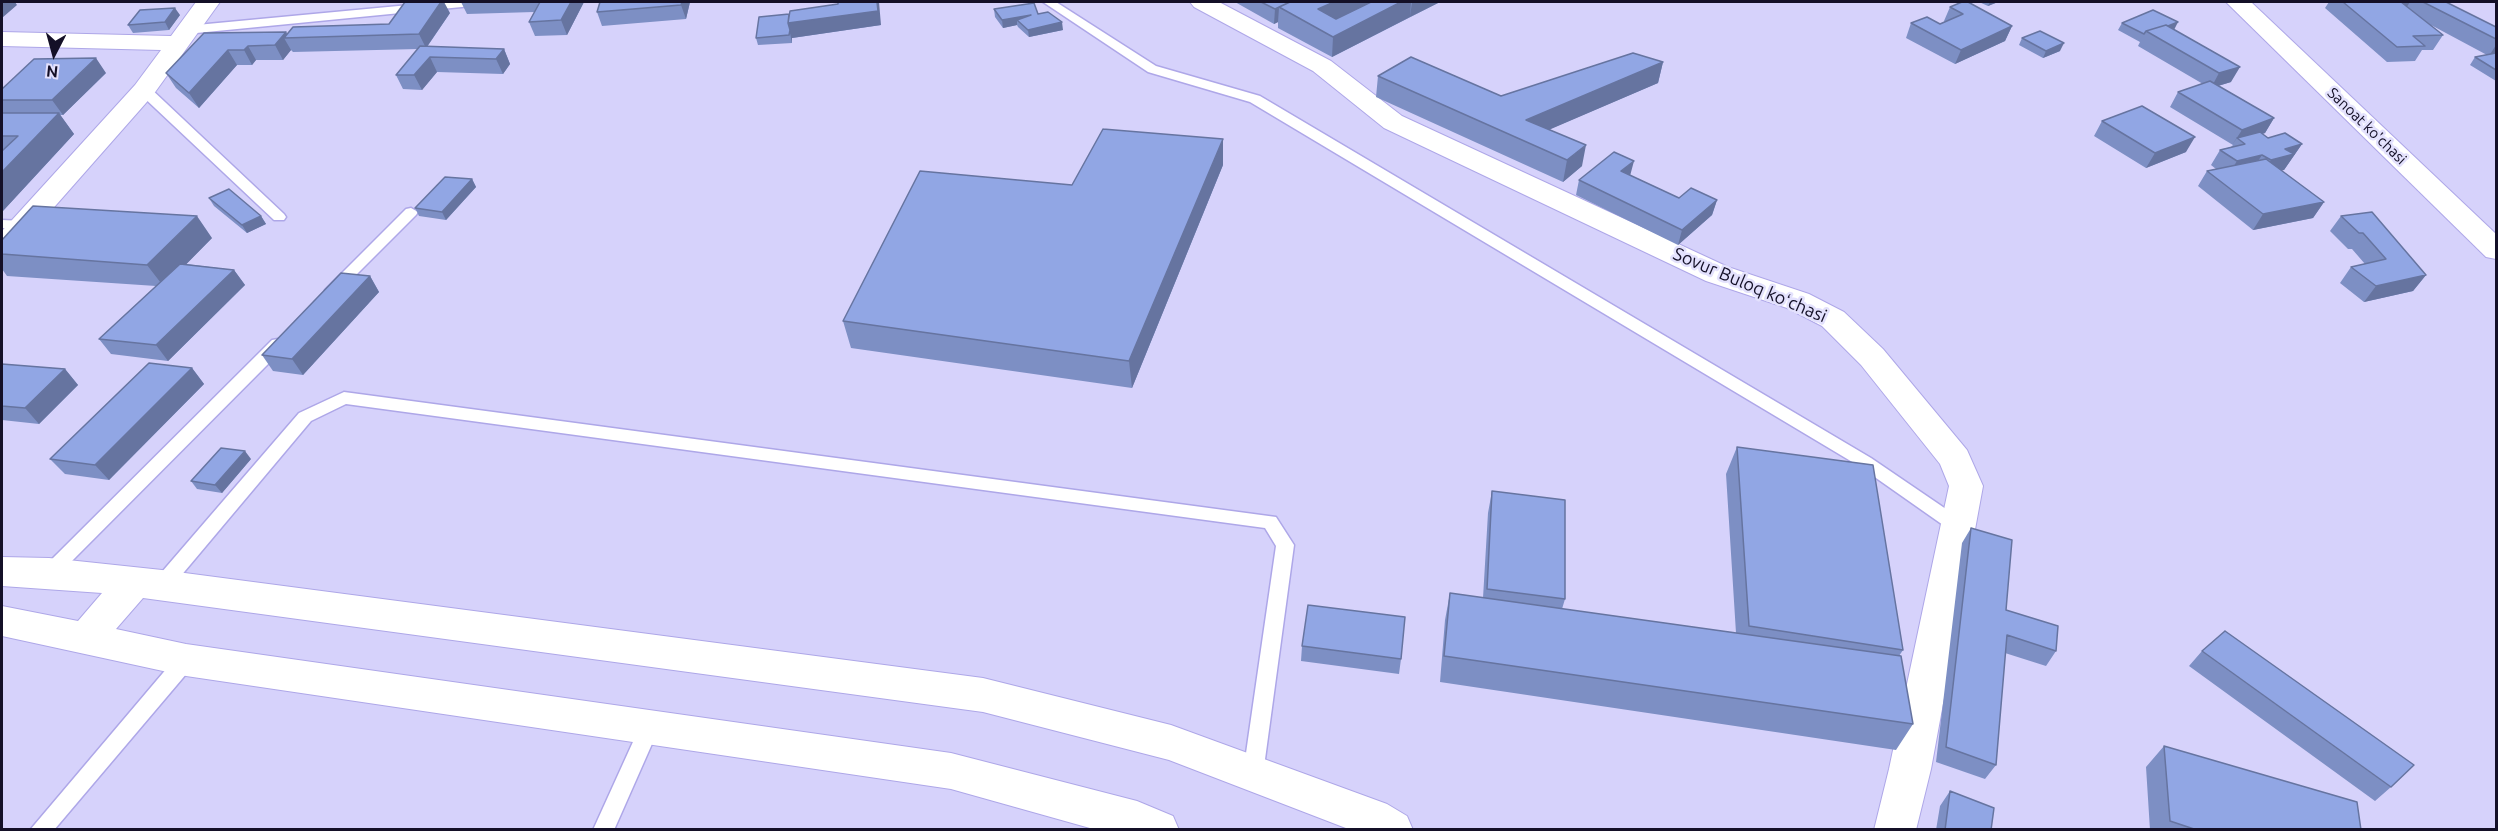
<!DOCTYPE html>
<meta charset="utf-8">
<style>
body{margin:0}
#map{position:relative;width:2498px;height:831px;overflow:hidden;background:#d6d2fb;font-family:Ubuntu,sans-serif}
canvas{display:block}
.frame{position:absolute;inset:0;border:3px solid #141027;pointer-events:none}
.north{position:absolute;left:24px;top:24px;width:60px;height:60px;-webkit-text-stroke:4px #e3e1fd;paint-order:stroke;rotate:186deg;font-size:16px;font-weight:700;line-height:24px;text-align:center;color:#141027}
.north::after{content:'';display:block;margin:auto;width:21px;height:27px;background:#141027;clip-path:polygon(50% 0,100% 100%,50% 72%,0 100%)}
</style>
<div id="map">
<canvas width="2498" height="831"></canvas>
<div class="frame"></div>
<div class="north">N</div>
</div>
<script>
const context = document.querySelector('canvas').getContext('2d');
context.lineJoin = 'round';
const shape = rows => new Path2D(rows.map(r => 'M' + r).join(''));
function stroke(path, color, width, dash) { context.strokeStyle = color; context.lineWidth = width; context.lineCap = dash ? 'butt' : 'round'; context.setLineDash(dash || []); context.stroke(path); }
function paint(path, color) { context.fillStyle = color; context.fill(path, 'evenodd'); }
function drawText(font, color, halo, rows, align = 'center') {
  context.font = font + ' Ubuntu,sans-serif'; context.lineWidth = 5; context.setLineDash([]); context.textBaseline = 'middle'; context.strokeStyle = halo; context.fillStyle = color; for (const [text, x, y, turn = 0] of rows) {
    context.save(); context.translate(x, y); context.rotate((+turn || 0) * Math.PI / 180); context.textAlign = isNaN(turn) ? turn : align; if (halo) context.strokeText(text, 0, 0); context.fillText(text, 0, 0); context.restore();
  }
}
const service = shape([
 [441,2,478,2,472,6,186,34,180,30,186,26,441,2],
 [1043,2,1056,2,1156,66,1260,96,1871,458,1965,522,1968,527,1965,532,1953,532,1859,466,1250,102,1148,72,1043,2],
 [144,86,149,87,284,214,286,217,284,220,274,220,139,93,139,87,144,86],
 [411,208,418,212,416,215,338,293,328,293,325,290,406,209,411,208],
 [2,220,23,221,30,225,23,229,2,228,2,220],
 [278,339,286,344,284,348,55,578,49,580,43,578,40,573,43,568,272,340,278,339],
 [344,392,1276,517,1294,545,1263,774,1260,781,1253,783,1246,781,1243,774,1276,546,1265,528,346,404,311,421,169,590,162,592,155,590,153,585,155,580,299,413,344,392],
 [186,652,193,654,196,660,193,666,54,830,30,830,179,654,186,652],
 [649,719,656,722,659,728,614,830,593,830,642,722,649,719]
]);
const minor = shape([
 [196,2,220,2,153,95,12,255,2,257,2,231,135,85,161,50,2,46,2,32,171,36,196,2],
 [1190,2,1219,2,1331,61,1402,116,1728,267,1809,294,1844,312,1883,349,1967,450,1983,486,1931,769,1916,830,1874,830,1889,769,1949,486,1940,464,1861,365,1822,326,1787,308,1706,281,1384,128,1313,71,1194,7,1190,2],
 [2,557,49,558,162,570,983,678,1171,725,1387,804,1407,816,1413,830,1351,830,1169,760,983,712,143,598,116,629,186,644,951,753,1137,801,1173,816,1179,830,1097,830,951,789,186,676,2,636,2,606,78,621,102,593,2,586,2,557]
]);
const secondary = shape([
 [2226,2,2251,2,2496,234,2496,259,2486,257,2226,2]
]);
stroke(service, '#aea7e8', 3);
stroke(minor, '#aea7e8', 2);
stroke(secondary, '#aea7e8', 2);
paint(service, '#fff');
paint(minor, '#fff');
paint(secondary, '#fff');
paint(shape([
 [461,2,584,2,567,35,535,36,529,22,534,12,467,14],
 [600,2,690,2,686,19,602,26,597,12],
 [1235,2,1440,2,1332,57,1278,28,1278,22,1274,24],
 [1979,2,1998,2,1988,6],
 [2329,2,2446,2,2496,27,2496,81,2470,65,2475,57,2487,55,2431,25,2443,35,2433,50,2422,50,2415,61,2387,62,2325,8],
 [838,4,881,25,792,38,792,43,758,45,756,38,789,14],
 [1950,7,2012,26,2005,41,1955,64,1906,38,1911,23,1940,24,1945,22,1944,21],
 [994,9,1038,14,1063,30,1029,37,1018,27,1017,25,1003,28,995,17],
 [450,13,427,47,504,49,510,64,503,74,437,72,422,90,403,89,396,75,418,49,293,52,291,50,283,60,256,60,252,65,237,65,199,108,176,88,166,73,204,33,286,32,287,34,389,24],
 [180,15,169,30,133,33,128,25],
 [2122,23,2174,29,2231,82,2218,86,2274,118,2265,133,2262,134,2268,138,2302,144,2284,170,2281,170,2324,202,2313,218,2253,230,2198,186,2207,171,2216,169,2211,165,2220,150,2231,147,2233,145,2170,107,2178,92,2203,84,2138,46,2140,42,2118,30],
 [2022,38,2060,51,2043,58,2019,45],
 [1663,62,1658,83,1550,129,1582,166,1563,182,1376,97,1378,76,1501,96],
 [106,73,63,115,60,115,74,134,2,212,2,89],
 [2102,121,2186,152,2146,168,2094,136],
 [1223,165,1132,388,851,348,843,321,1072,185],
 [1630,175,1679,198,1717,200,1712,215,1678,245,1576,195,1579,180],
 [472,179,476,187,446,220,419,216,415,208],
 [209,198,261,216,266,224,247,233,214,206],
 [2341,216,2426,275,2413,291,2364,302,2340,283,2351,267,2365,264,2352,249,2348,249,2330,231],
 [212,238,186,264,234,270,245,285,168,361,111,354,99,339,156,286,7,276,2,269,2,240],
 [370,276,379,292,303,375,273,371,262,355],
 [2,364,65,369,78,385,39,424,2,420],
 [192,368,204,384,109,480,65,474,50,459],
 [1737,447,1903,650,1899,656,1913,724,1896,750,1440,682,1445,620,1450,593,1483,598,1488,513,1492,491,1565,599,1562,609,1736,633,1726,474],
 [251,459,222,493,197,489,191,481],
 [1971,528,2006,610,2056,651,2046,666,2005,653,1996,765,1985,779,1936,762,1962,543],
 [1302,646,1401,659,1399,674,1301,661],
 [2202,651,2391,787,2375,801,2189,666],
 [2164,746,2361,830,2150,830,2146,767],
 [1950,791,1991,830,1936,830,1940,806]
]), '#7d8fc4');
paint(shape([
 [2,2,15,2,17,5,2,18],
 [441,2,444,2,450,13,426,48,419,34],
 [571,2,584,2,567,35,561,20],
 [682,2,690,2,686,19,681,5],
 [877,2,879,2,881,25,792,38,792,43,788,23],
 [1334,2,1374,2,1319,29,1318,9],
 [1401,2,1411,2,1410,17,1332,57,1333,37],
 [1412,2,1440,2,1410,17],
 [1990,2,1998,2,1988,6],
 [2399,2,2410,2,2404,11],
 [175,8,180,15,169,30,165,22],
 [1279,8,1278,22,1274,24,1275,9],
 [1031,15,1017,20,1017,25,1003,28,1002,20],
 [1062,22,1063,30,1029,37,1028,30],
 [2178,22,2174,30,2150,33],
 [2012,26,2005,41,1955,64,1961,50],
 [286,32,289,38,284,38,291,50,283,60,275,45],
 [2064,43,2060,51,2043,58,2046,51],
 [2496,45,2496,53,2489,56],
 [248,46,256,60,252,65,244,50],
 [504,49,510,64,503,74,496,59],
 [228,50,237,65,199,108,189,93],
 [430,57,437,72,422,90,414,75],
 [96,58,106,73,63,115,52,100],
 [1663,62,1658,83,1523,141,1526,120],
 [2240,67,2231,82,2211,88,2219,73],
 [59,113,74,134,2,212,2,172],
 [2274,118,2265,133,2242,141,2237,138,2232,145,2242,130],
 [2195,137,2186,152,2146,168,2155,153],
 [1223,139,1223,165,1132,388,1129,361],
 [2302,144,2284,170,2261,176,2271,160,2285,149],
 [1586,145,1582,166,1563,182,1567,160],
 [2262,155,2252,170,2227,177,2237,161],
 [1634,161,1630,176,1621,171],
 [472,179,476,187,446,220,442,212],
 [1717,200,1712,215,1678,245,1682,230],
 [2324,202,2313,218,2253,230,2263,214],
 [197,216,212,238,164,287,147,265],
 [261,216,266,224,247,233,242,225],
 [234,270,245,285,168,361,156,345],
 [2426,275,2413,291,2364,302,2376,286],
 [370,276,379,292,303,375,292,359],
 [192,368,204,384,109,480,95,465],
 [65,369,78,385,39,424,25,408],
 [245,451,251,459,222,493,215,485]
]), '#6674a0');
const building = shape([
 [405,2,441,2,419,34,284,38,293,27,389,24,405,2],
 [540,2,571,2,561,20,529,22,540,2],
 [600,2,682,2,681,5,597,12,600,2],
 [838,2,877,2,878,11,788,23,790,11,838,4,838,2],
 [1261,2,1290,2,1275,9,1261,2],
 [1290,2,1334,2,1318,9,1336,19,1371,2,1401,2,1333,37,1279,7,1290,2],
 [1962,2,1968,2,2012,26,1961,50,1911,23,1927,17,1940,24,1963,14,1950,7,1962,2],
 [2343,2,2401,2,2443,35,2413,36,2425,46,2397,47,2343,2],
 [2423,2,2446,2,2496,27,2496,39,2423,2],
 [1034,3,1038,14,1048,12,1062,22,1028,30,1017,20,1031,15,1002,20,994,9,1034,3],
 [175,8,165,22,128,25,140,10,175,8],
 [2153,10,2178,22,2168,26,2166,25,2146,31,2144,34,2122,23,2153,10],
 [789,14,788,23,790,30,789,35,756,38,759,17,789,14],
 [2166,25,2240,67,2219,73,2146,31,2166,25],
 [2040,31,2064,43,2046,51,2022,38,2040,31],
 [286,32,275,45,248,46,244,50,228,50,189,93,166,73,204,33,286,32],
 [420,46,504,49,496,59,430,57,414,75,396,75,420,46],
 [1633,53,1663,62,1526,120,1586,145,1567,160,1378,76,1411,57,1501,96,1633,53],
 [2496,53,2496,70,2475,57,2496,53],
 [96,58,52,100,2,100,2,89,34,59,96,58],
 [2210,81,2274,118,2242,130,2178,92,2210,81],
 [2142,106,2195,137,2155,153,2102,121,2142,106],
 [2,113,59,113,2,172,2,151,18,136,2,136,2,113],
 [1103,129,1223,139,1129,361,843,321,920,171,1072,185,1103,129],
 [2260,132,2268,138,2285,133,2302,144,2285,149,2294,154,2271,160,2262,155,2237,161,2220,150,2245,144,2237,138,2260,132],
 [1614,152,1634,161,1621,171,1679,198,1691,188,1717,200,1682,230,1579,180,1614,152],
 [2266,159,2324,202,2263,214,2207,171,2266,159],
 [445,177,472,179,442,212,415,208,445,177],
 [229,189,261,216,242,225,209,198,229,189],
 [33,206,197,216,147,265,2,254,2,240,33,206],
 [2372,212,2426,275,2376,286,2351,267,2386,259,2363,233,2359,233,2341,216,2372,212],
 [180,264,234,270,156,345,99,339,180,264],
 [341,273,370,276,292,359,262,355,341,273],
 [149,363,192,368,95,465,50,459,149,363],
 [2,364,65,369,25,408,2,406,2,364],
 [1737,447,1873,465,1903,650,1749,626,1737,447],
 [221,448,245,451,215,485,191,481,221,448],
 [1492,491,1565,500,1565,599,1487,589,1492,491],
 [1971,528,2012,540,2006,610,2058,626,2056,651,2007,635,1996,765,1946,747,1971,528],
 [1450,593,1901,656,1913,724,1444,656,1450,593],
 [1308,605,1405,617,1401,659,1302,646,1308,605],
 [2225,631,2414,765,2391,787,2202,651,2225,631],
 [2164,746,2357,802,2361,830,2197,830,2170,821,2164,746],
 [1950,791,1994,808,1991,830,1945,830,1950,791]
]);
paint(building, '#91a6e4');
stroke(building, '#6674a0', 1.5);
drawText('15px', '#141027', '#e3e1fd', [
 ["Sanoat ko'chasi",2367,126,44]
]);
drawText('18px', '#141027', '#e3e1fd', [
 ["Sovur Buloq koʻchasi",1750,285,23]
]);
</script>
